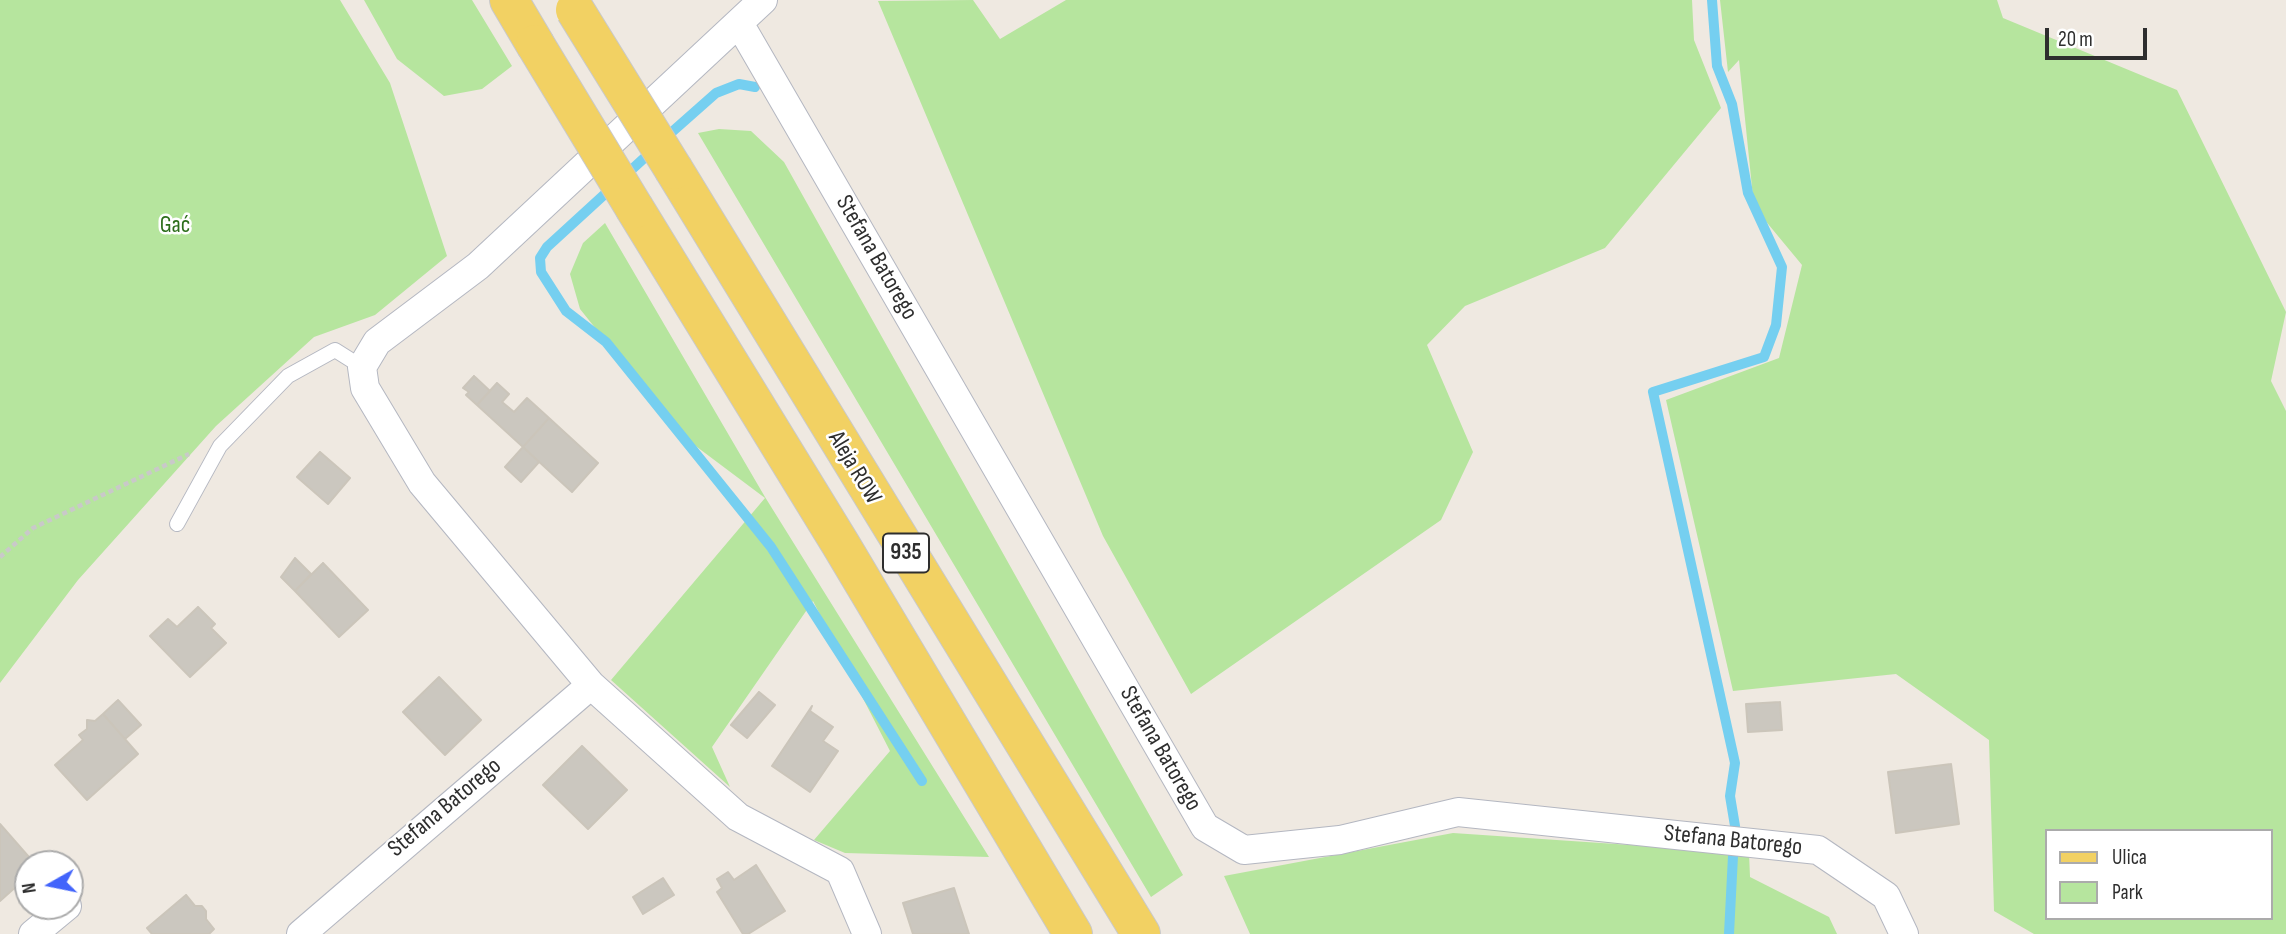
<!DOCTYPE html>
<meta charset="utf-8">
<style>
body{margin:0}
#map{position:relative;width:2286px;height:934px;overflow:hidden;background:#efe9e1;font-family:"Sofia Sans Condensed",sans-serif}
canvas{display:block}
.legend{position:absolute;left:2045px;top:829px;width:228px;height:91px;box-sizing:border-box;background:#fff;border:2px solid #ababab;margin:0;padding:9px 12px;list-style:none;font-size:21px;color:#2e2e2e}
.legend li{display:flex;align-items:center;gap:14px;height:35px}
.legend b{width:35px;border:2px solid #ababab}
.north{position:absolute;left:14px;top:850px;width:70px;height:70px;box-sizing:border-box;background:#fff;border:2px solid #ababab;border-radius:50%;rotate:261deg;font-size:19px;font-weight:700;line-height:28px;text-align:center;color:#2e2e2e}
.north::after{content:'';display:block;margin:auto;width:24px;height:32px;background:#4264fb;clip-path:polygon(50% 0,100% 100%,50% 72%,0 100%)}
.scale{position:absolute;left:2045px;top:28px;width:102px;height:32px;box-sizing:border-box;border:4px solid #2e2e2e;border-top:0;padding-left:9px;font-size:21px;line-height:24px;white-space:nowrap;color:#2e2e2e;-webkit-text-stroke:5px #fff;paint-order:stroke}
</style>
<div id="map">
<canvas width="2286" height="934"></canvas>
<ul class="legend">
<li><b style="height:9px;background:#f2d163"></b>Ulica</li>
<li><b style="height:19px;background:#b6e59e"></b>Park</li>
</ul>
<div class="north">N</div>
<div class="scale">20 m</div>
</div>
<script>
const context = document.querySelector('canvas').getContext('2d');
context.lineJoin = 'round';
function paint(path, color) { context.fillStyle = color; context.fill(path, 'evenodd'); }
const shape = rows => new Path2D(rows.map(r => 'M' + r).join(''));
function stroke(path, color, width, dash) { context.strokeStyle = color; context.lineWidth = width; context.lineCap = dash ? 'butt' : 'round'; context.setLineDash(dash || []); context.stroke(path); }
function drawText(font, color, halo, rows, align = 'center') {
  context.font = font + ' "Sofia Sans Condensed",sans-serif'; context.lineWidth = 5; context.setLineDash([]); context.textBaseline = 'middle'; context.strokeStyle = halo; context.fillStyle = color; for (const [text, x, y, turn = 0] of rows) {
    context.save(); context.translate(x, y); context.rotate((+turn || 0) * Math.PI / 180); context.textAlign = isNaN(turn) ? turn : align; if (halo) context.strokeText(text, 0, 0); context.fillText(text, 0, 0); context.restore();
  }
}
paint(shape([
 [0,0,340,0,390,83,447,256,375,315,314,337,216,426,78,580,0,683],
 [364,0,472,0,512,66,482,89,444,96,397,59],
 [973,0,1000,39,1066,0,1692,0,1694,40,1721,108,1605,248,1465,306,1427,345,1473,452,1441,520,1191,694,1103,536,878,1],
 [1720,0,1997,0,2003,18,2177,90,2286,312,2271,381,2286,411,2286,934,2034,934,1994,911,1989,740,1896,674,1733,691,1666,400,1779,358,1802,265,1754,207,1739,60,1728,72],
 [2046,831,2270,831,2270,918,2046,918],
 [719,129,751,131,784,162,1183,875,1151,897,698,133],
 [605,223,765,497,989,857,845,853,814,840,890,751,813,601,712,747,730,787,611,680,765,498,681,435,580,309,570,274,583,243],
 [1453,833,1749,853,1750,877,1829,917,1837,934,1250,934,1224,876]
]), '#b6e59e');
stroke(shape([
 [1712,0,1717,66,1732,104,1748,193,1782,267,1776,325,1764,357,1653,392,1735,763,1730,796,1735,826],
 [664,139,716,93,739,84,755,87],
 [653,150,547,247,540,258,541,272,566,311,606,342,771,547,922,781],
 [1729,934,1733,856]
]), '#75cff0', 10);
const building = shape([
 [474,376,490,391,477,405,466,395,469,392,463,388,474,376],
 [497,383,509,394,502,402,514,412,527,398,549,418,523,447,477,405,497,383],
 [549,418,598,463,572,492,523,447,549,418],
 [523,447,539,462,521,482,505,467,523,447],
 [320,452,350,478,328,504,297,477,320,452],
 [295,558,311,574,295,591,281,577,295,558],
 [323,563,368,610,339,637,295,591,323,563],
 [198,607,215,624,211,628,226,643,190,677,150,636,168,619,177,627,198,607],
 [439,677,481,720,445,755,403,712,439,677],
 [759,692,775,705,747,738,731,725,759,692],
 [118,700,141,725,125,739,103,714,118,700],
 [1780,702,1782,730,1748,732,1746,704,1780,702],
 [812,706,810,711,833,727,823,741,838,751,810,792,772,766,812,706],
 [103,714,138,754,87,800,55,765,83,740,79,735,87,729,87,720,95,721,103,714],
 [582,746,627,790,588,829,543,785,582,746],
 [1951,764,1959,824,1896,833,1888,772,1951,764],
 [0,824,35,864,28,864,28,876,0,901,0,824],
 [756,865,785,911,748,934,743,934,717,892,722,888,717,879,728,872,734,880,756,865],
 [663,878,674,895,643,914,633,897,663,878],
 [954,888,969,934,913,934,903,903,954,888],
 [186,895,195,906,202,906,206,911,206,919,214,929,209,934,152,934,147,928,186,895]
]);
paint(building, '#cbc7bf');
stroke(building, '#cbc5ba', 2);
const service = shape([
 [177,524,220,446,288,376,335,350,362,367]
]);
const minor = shape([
 [763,0,478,266,377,342,362,367,365,388,422,483,591,685,738,817,840,871,867,934],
 [739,23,1205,827,1244,850,1340,840,1458,812,1818,850,1886,896,1904,934],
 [33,934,67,906],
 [301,934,591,685]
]);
const primary = shape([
 [509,0,535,44],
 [674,170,1141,934],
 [635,209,841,545,1073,934]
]);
stroke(service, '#b4b7c1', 16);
stroke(minor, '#b4b7c1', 30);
stroke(primary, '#c9c9c9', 40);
stroke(shape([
 [0,557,33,528,189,454]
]), '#c9c9c9', 4.5, [5, 3.5]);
stroke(service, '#fff', 14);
stroke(minor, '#fff', 28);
stroke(primary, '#f2d163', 38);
const primaryBridge = shape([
 [575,10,674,170],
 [535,44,635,209]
]);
stroke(primaryBridge, '#c9c9c9', 40, []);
stroke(primaryBridge, '#f2d163', 38);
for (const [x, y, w] of [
 [906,553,46]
]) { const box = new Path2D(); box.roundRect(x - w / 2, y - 19.5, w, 39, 5); context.fillStyle = '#fff'; context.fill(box); stroke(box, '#2e2e2e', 2); }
drawText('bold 23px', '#2e2e2e', null, [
 ["935",906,553]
]);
drawText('24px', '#2c6e1b', '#fff', [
 ["Gać",175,226]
]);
drawText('24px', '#2e2e2e', '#fff', [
 ["Stefana Batorego",876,258,60],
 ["Aleja ROW",854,468,59],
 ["Stefana Batorego",1160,749,60],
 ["Stefana Batorego",445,808,-40],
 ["Stefana Batorego",1733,841,6]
]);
</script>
